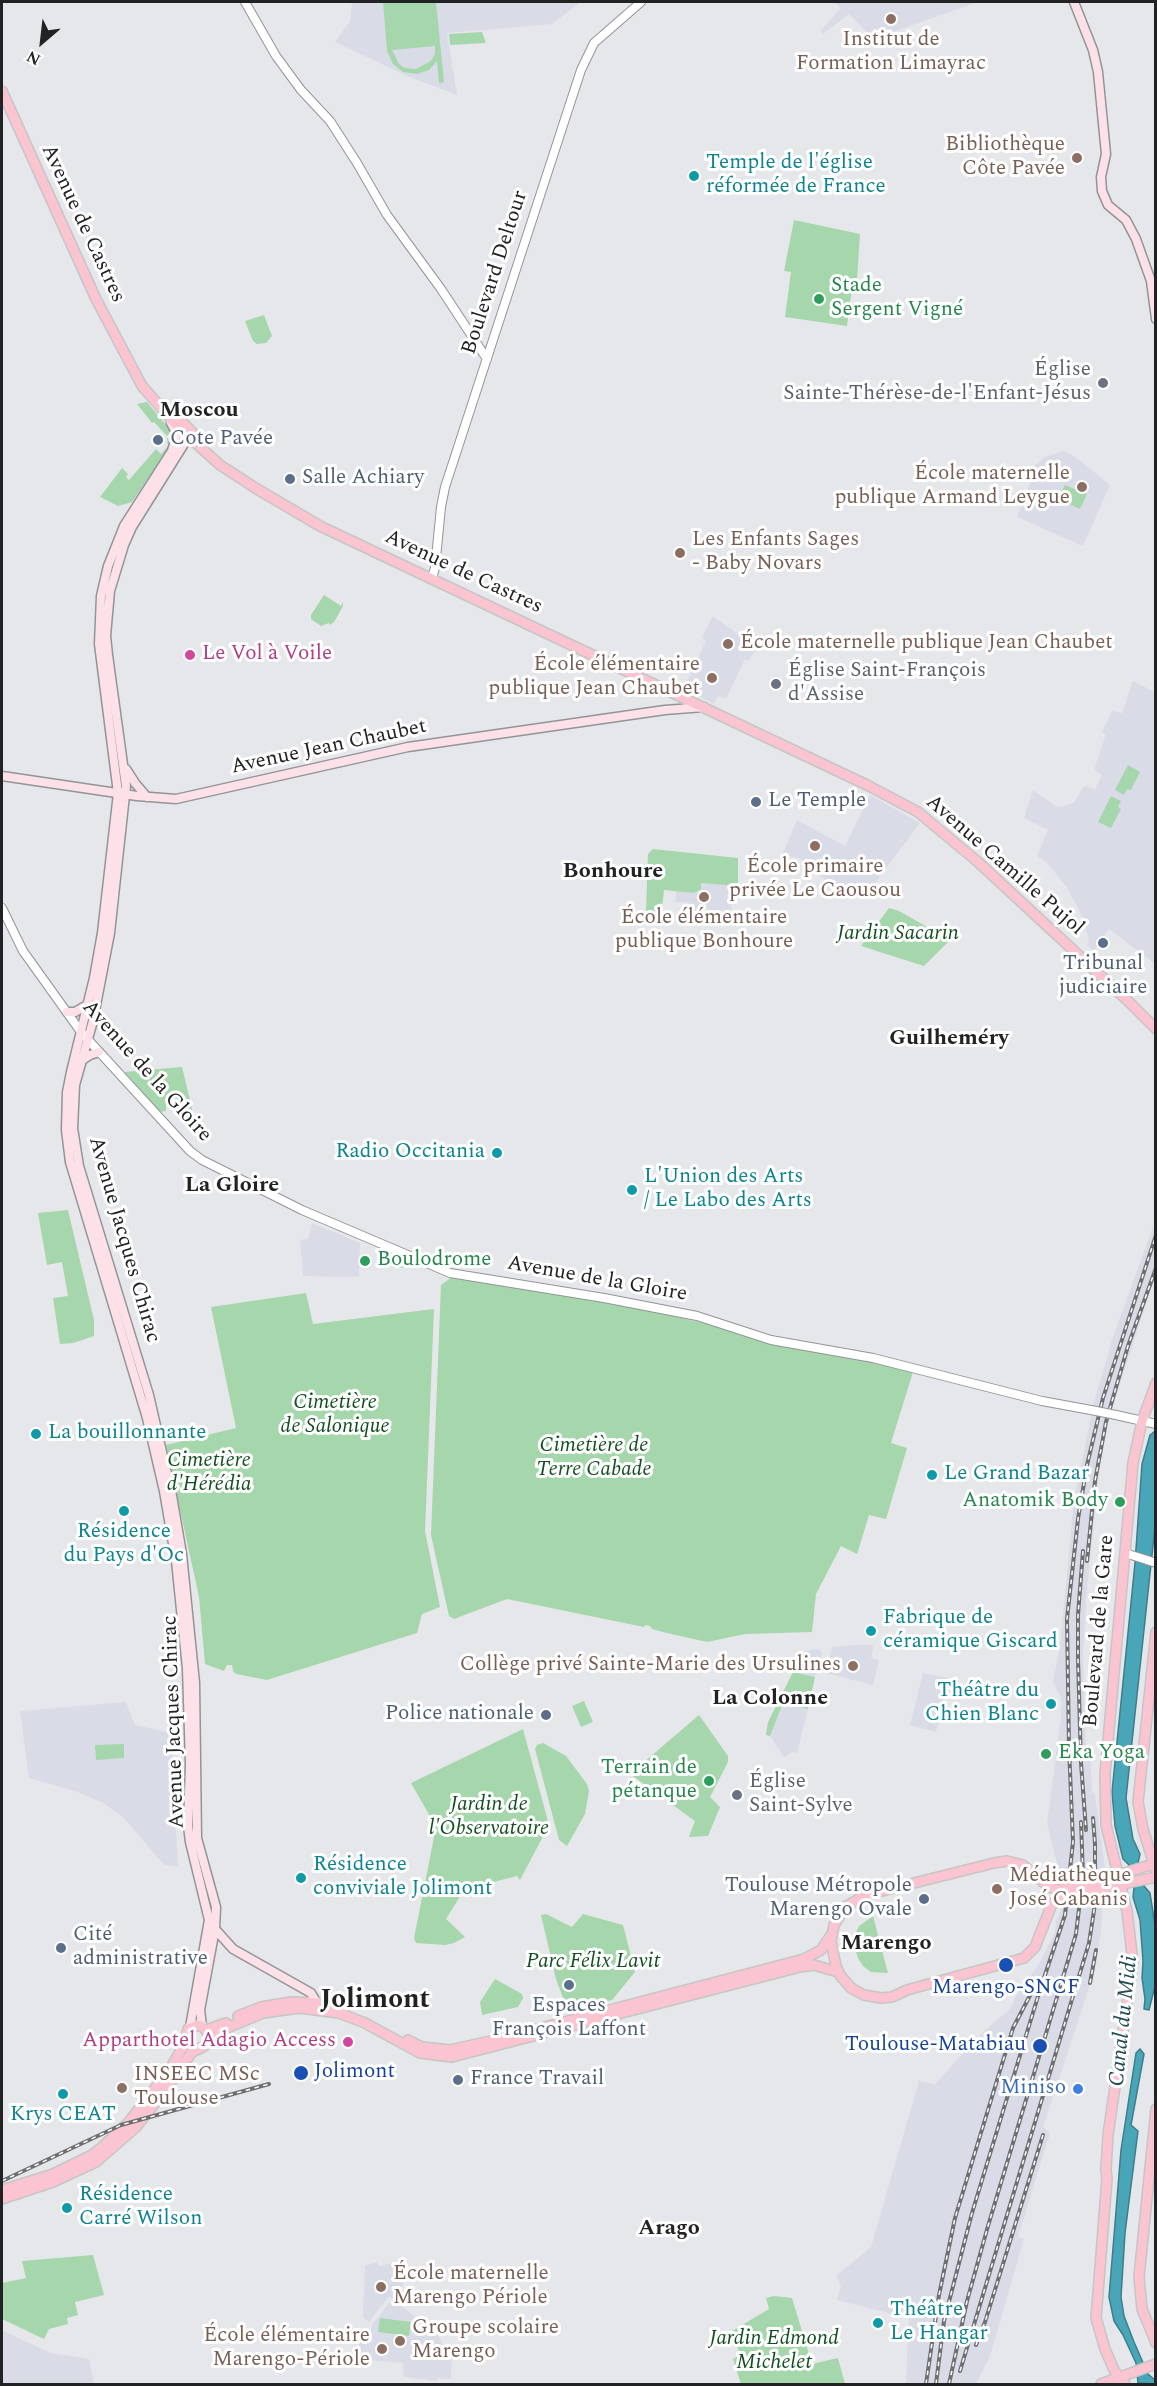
<!DOCTYPE html>
<meta charset="utf-8">
<style>
body{margin:0}
#map{position:relative;width:1157px;height:2386px;overflow:hidden;background:#e6e7eb;font-family:Spectral,serif}
canvas{display:block}
.frame{position:absolute;inset:0;border:3px solid #212223;pointer-events:none}
.north{position:absolute;left:12px;top:12px;width:60px;height:60px;-webkit-text-stroke:4px #fff;paint-order:stroke;rotate:208deg;font-size:16px;font-weight:700;line-height:24px;text-align:center;color:#212223}
.north::after{content:'';display:block;margin:auto;width:21px;height:27px;background:#212223;clip-path:polygon(50% 0,100% 100%,50% 72%,0 100%)}
</style>
<div id="map">
<canvas width="1157" height="2386"></canvas>
<div class="frame"></div>
<div class="north">N</div>
</div>
<script>
const context = document.querySelector('canvas').getContext('2d');
context.lineJoin = 'round';
function paint(path, color) { context.fillStyle = color; context.fill(path, 'evenodd'); }
const shape = rows => new Path2D(rows.map(r => 'M' + r).join(''));
function stroke(path, color, width, dash) { context.strokeStyle = color; context.lineWidth = width; context.lineCap = dash ? 'butt' : 'round'; context.setLineDash(dash || []); context.stroke(path); }
function drawText(font, color, halo, rows, align = 'center') {
  context.font = font + ' Spectral,serif'; context.lineWidth = 6; context.setLineDash([]); context.textBaseline = 'middle'; context.strokeStyle = halo; context.fillStyle = color; for (const [text, x, y, turn = 0] of rows) {
    context.save(); context.translate(x, y); context.rotate((+turn || 0) * Math.PI / 180); context.textAlign = isNaN(turn) ? turn : align; if (halo) context.strokeText(text, 0, 0); context.fillText(text, 0, 0); context.restore();
  }
}
paint(shape([
 [352,2,581,2,552,24,447,33,457,95,407,76,335,42,350,21],
 [834,2,978,2,873,39,849,14,823,34,820,31,841,8],
 [1064,451,1078,459,1110,485,1083,546,1017,517,1035,471,1033,467,1045,457],
 [713,616,757,648,748,661,745,659,726,699,718,696,714,704,691,692,694,685,687,681,706,641,702,638],
 [1133,681,1155,692,1155,964,1109,929,1094,951,1087,945,1089,939,1080,912,1066,886,1045,861,1037,856,1048,830,1024,818,1033,790,1056,806,1061,807,1074,803,1083,787,1087,786,1095,790,1102,775,1094,770,1106,734,1102,732,1112,711,1122,713],
 [870,795,920,823,866,895,826,881,799,858,782,855,797,820,845,846],
 [701,883,732,885,731,913,697,911,696,917,693,916,688,915,689,902,675,902,676,891,694,893],
 [1155,1221,1155,1276,1112,1409,1093,1405,1113,1337],
 [312,1223,360,1243,359,1277,303,1276,300,1240,308,1239],
 [1091,1416,1109,1419,1100,1463,1086,1600,1083,1657,1086,1749,1090,1752,1092,1792,1095,1794,1105,1868,1102,1871,1065,1881,1060,1876,1047,1823,1061,1716,1061,1698,1053,1682,1060,1647,1074,1500],
 [858,1645,874,1645,871,1658,879,1660,873,1685,826,1673,832,1647],
 [819,1649,822,1653,815,1677,793,1672,800,1652],
 [923,1673,948,1678,936,1732,910,1725],
 [126,1702,135,1725,171,1733,178,1867,164,1865,124,1818,103,1803,78,1792,29,1778,20,1711],
 [783,1703,808,1709,797,1753,792,1752,784,1757,770,1736],
 [1103,1898,1101,1931,1095,1970,1043,2127,1050,2133,1018,2237,1024,2239,990,2356,976,2384,906,2384,909,2318,837,2300,841,2286,836,2276,871,2247,919,2081,935,2084,982,2033,1010,2009,1016,1996,1039,1964,1055,1932,1056,1921,1061,1909],
 [377,2262,379,2266,391,2263,392,2266,398,2265,400,2276,398,2279,404,2284,393,2299,389,2296,369,2322,363,2317,365,2266],
 [395,2301,438,2335,443,2345,443,2354,452,2355,451,2379,438,2378,437,2381,404,2377,403,2363,357,2359,360,2335,370,2336,372,2325,388,2304],
 [2,2330,51,2353,89,2359,94,2384,2,2384]
]), '#d9dce7');
paint(shape([
 [383,2,436,2,444,82,439,83,437,61,429,70,417,74,403,72,393,64,387,51],
 [435,46,435,54,431,61,416,69,405,68,399,64,392,50],
 [482,32,486,43,450,45,449,34],
 [794,220,860,234,857,280,853,280,847,326,785,317,791,272,784,271],
 [264,315,272,336,266,343,257,344,253,341,245,321],
 [147,402,171,431,167,436,154,422,152,423,137,404],
 [173,437,167,451,132,502,118,506,100,497,122,468,128,474,126,477,129,480,156,449,161,454,168,446,167,438],
 [1065,485,1087,494,1080,509,1058,499],
 [324,595,341,606,343,602,343,606,334,622,330,625,329,623,321,626,311,619,311,615],
 [1128,765,1140,772,1131,790,1127,789,1124,795,1115,790],
 [1111,796,1121,801,1118,807,1121,809,1111,828,1098,822],
 [653,849,738,858,738,886,701,883,701,889,694,893,664,890,661,918,651,916,646,911,648,854],
 [889,908,899,911,950,940,924,966,861,946],
 [182,1067,190,1100,196,1128,186,1128,181,1103,166,1104,166,1111,160,1112,125,1072],
 [68,1210,94,1320,94,1336,73,1343,60,1344,53,1298,68,1296,62,1262,47,1265,38,1213],
 [383,1250,412,1263,416,1267,393,1268,381,1253,381,1251],
 [452,1277,617,1304,673,1316,720,1327,767,1343,876,1363,913,1372,891,1443,907,1448,886,1519,869,1515,857,1554,841,1546,816,1594,812,1632,745,1634,707,1642,667,1633,652,1629,650,1626,645,1625,644,1627,507,1599,454,1619,449,1616,431,1535,441,1285],
 [306,1293,313,1324,434,1309,425,1531,440,1607,422,1614,417,1633,267,1680,236,1674,233,1671,232,1665,227,1665,224,1671,205,1664,199,1597,166,1445,236,1428,211,1307],
 [793,1672,815,1677,808,1709,783,1703,770,1736,766,1735,768,1722],
 [584,1701,593,1722,581,1727,572,1706],
 [699,1715,728,1756,728,1762,710,1797,720,1807,708,1836,689,1837,695,1821,630,1774],
 [523,1729,549,1825,520,1880,517,1876,474,1887,459,1898,446,1919,465,1937,454,1943,445,1945,416,1943,414,1938,434,1837,429,1828,435,1825,411,1783],
 [543,1743,566,1756,587,1784,589,1791,585,1814,567,1846,559,1840,535,1749,537,1745],
 [124,1744,124,1758,96,1760,95,1745],
 [546,1914,572,1927,583,1914,623,1925,635,1972,612,2000,578,2008,566,2006,556,1979,541,1915],
 [873,1916,879,1939,855,1945,855,1935,859,1926],
 [877,1947,881,1947,888,1973,871,1972,863,1966,858,1958,856,1952,877,1949],
 [495,1979,522,1994,523,1998,518,2007,482,2015,480,2002],
 [93,2255,104,2295,75,2302,78,2315,67,2318,68,2324,49,2329,44,2339,2,2319,2,2283,26,2278,22,2261],
 [774,2296,792,2298,812,2364,838,2358,845,2384,741,2384,733,2359,740,2355,732,2331,769,2309,766,2298],
 [380,2318,411,2322,409,2336,378,2332]
]), '#a6d6ab');
const water = shape([
 [1155,1431,1155,1527,1126,1798,1133,1839,1140,1854,1138,1863,1144,1886,1150,1893,1155,1925,1155,1986,1149,2010,1144,2009,1145,1999,1142,1978,1143,1961,1140,1920,1133,1897,1134,1888,1129,1865,1123,1859,1115,1826,1112,1792,1135,1563,1142,1464,1150,1435,1155,1431],
 [1140,2049,1144,2054,1131,2125,1138,2131,1125,2233,1121,2297,1124,2316,1134,2342,1148,2374,1155,2380,1155,2384,1138,2383,1136,2363,1123,2335,1114,2321,1109,2297,1121,2150,1136,2053,1140,2049]
]);
paint(water, '#49a5b8');
stroke(water, '#3d7e8b', 1.5);
const tertiary = shape([
 [245,2,276,56,301,90,330,121,357,163,387,215,441,289,487,359],
 [432,578,435,568,441,507,445,487,581,70,594,43,641,2],
 [2,908,23,951,81,1032,190,1151,202,1160,302,1210,450,1273,604,1298,697,1316,771,1340,873,1358,1042,1401,1091,1410],
 [1116,1415,1156,1424],
 [1125,1553,1156,1563]
]);
const secondary = shape([
 [1074,2,1093,50,1098,72,1106,154,1101,177,1102,191,1108,205,1126,220,1136,239,1151,281,1156,319],
 [171,423,177,434,172,451,124,526,108,566,101,596,99,644,118,793,102,933,94,978,71,1072,67,1092,66,1130,70,1162,147,1418,164,1491,176,1561,187,1668,190,1764,188,1826,190,1842,209,1920,190,2027],
 [184,428,184,444,132,527,124,545,110,591,106,636,108,655,126,786,110,933,93,1021,75,1085,73,1128,79,1166,149,1395,172,1496,182,1554,195,1683,197,1838,216,1907,215,1929,200,2010,202,2026],
 [126,769,135,783,147,797],
 [2,776,137,796,176,799,408,747,665,710,704,707],
 [67,1012,75,1012,87,1005],
 [81,1061,90,1055,99,1052],
 [215,1929,233,1949,311,1993,317,2003]
]);
const primary = shape([
 [2,91,96,299,142,386,179,428,220,465,257,489,320,526,867,785,918,812,978,862,1126,999,1156,1029],
 [172,412,194,434],
 [1156,1632,1138,1802,1143,1829,1156,1871],
 [1103,1880,1156,1863],
 [1103,1888,1156,1877],
 [1058,1899,1052,1904,1035,1947,1024,1958,907,1990,892,1997,881,1998,864,1995,851,1988,840,1975,836,1966,831,1942,834,1925,845,1907,866,1895,994,1863,1007,1861,1023,1865,1049,1887,1059,1890],
 [238,2016,261,2007,291,2002,317,2003,344,2009],
 [206,2030,226,2023],
 [408,2040,422,2047,450,2050,495,2040,804,1959,821,1950,831,1935],
 [1156,2109,1139,2277,1142,2309,1156,2343],
 [2,2190,53,2174,92,2155,101,2148,128,2123,170,2069,184,2045,188,2029,199,2025,204,2028,209,2035],
 [2,2199,53,2182,96,2162,136,2127,164,2092,192,2052,203,2047,227,2028,263,2013,299,2008,339,2013,365,2023,420,2053,452,2057,800,1967,814,1965,838,1972],
 [1101,2384,1156,2364],
 [1125,2384,1114,2370,1105,2349,1096,2318,1107,2179,1106,2169,1108,2135,1133,1963,1127,1911,1106,1825,1105,1774,1133,1463,1142,1421,1156,1383]
]);
stroke(tertiary, '#939497', 10);
stroke(secondary, '#939497', 11);
stroke(primary, '#c5c6c6', 12);
stroke(tertiary, '#fff', 8);
stroke(secondary, '#fde1e8', 8);
stroke(primary, '#fbc4d1', 9);
const rail = shape([
 [1083,1551,1078,1615,1078,1659,1081,1763,1086,1830],
 [1087,1561,1095,1481,1106,1422,1128,1346,1156,1268],
 [1090,1983,1096,1950],
 [2,2181,121,2125,269,2084],
 [976,2345,985,2322,1043,2135],
 [960,2371,1089,1943,1095,1904,1095,1844,1093,1818],
 [926,2384,939,2295,955,2218,1013,2028,1036,1984],
 [936,2384,944,2321,972,2213,1039,1993,1065,1915,1073,1842,1069,1747,1067,1619,1078,1519,1087,1465,1103,1398,1156,1235],
 [949,2384,967,2301,988,2226,1076,1934,1083,1875,1081,1822]
]);
stroke(rail, '#6e6f71', 4);
stroke(rail, '#fff', 1.5, [4.5]);
const tertiaryBridge = shape([
 [1091,1410,1116,1415]
]);
const primaryBridge = shape([
 [1059,1890,1103,1880],
 [1058,1899,1103,1888]
]);
stroke(tertiaryBridge, '#939497', 10, []);
stroke(primaryBridge, '#c5c6c6', 12, []);
stroke(tertiaryBridge, '#fff', 8);
stroke(primaryBridge, '#fbc4d1', 9);
for (const [x, y, r, color] of [
 [891,19,6,"#8d6e63"],
 [1077,158,6,"#8d6e63"],
 [694,176,6,"#0f9aa8"],
 [819,299,6,"#2e9e5b"],
 [1103,383,6,"#6b7280"],
 [158,440,6,"#5c6f8a"],
 [290,479,6,"#5c6f8a"],
 [1082,487,6,"#8d6e63"],
 [680,553,6,"#8d6e63"],
 [728,644,6,"#8d6e63"],
 [190,655,6,"#d1479c"],
 [712,678,6,"#8d6e63"],
 [776,684,6,"#6b7280"],
 [756,802,6,"#5c6f8a"],
 [815,846,6,"#8d6e63"],
 [704,897,6,"#8d6e63"],
 [1103,943,6,"#5c6f8a"],
 [497,1153,6,"#0f9aa8"],
 [632,1190,6,"#0f9aa8"],
 [365,1261,6,"#2e9e5b"],
 [36,1434,6,"#0f9aa8"],
 [932,1475,6,"#0f9aa8"],
 [1120,1502,6,"#2e9e5b"],
 [124,1511,6,"#0f9aa8"],
 [871,1631,6,"#0f9aa8"],
 [853,1666,6,"#8d6e63"],
 [1051,1704,6,"#0f9aa8"],
 [546,1715,6,"#5c6f8a"],
 [1046,1754,6,"#2e9e5b"],
 [709,1781,6,"#2e9e5b"],
 [737,1795,6,"#6b7280"],
 [301,1878,6,"#0f9aa8"],
 [997,1889,6,"#8d6e63"],
 [924,1899,6,"#5c6f8a"],
 [61,1948,6,"#5c6f8a"],
 [1006,1965,8,"#1a4fb4"],
 [569,1985,6,"#5c6f8a"],
 [348,2042,6,"#d1479c"],
 [1040,2046,8,"#1a4fb4"],
 [301,2073,8,"#1a4fb4"],
 [458,2080,6,"#5c6f8a"],
 [122,2088,6,"#8d6e63"],
 [1078,2089,6,"#3f7fe0"],
 [63,2094,6,"#0f9aa8"],
 [67,2208,6,"#0f9aa8"],
 [381,2287,6,"#8d6e63"],
 [878,2323,6,"#0f9aa8"],
 [400,2341,6,"#8d6e63"],
 [382,2349,6,"#8d6e63"]
]) { const dot = new Path2D(); dot.arc(x, y, r, 0, 2 * Math.PI); context.fillStyle = color; context.fill(dot); stroke(dot, '#fff', 2); }
drawText('21px', '#785e54', '#fff', [
 ["Institut de",891,41,"center"],
 ["Formation Limayrac",891,65,"center"],
 ["Bibliothèque",1065,146,"right"],
 ["Côte Pavée",1065,170,"right"],
 ["École maternelle",1070,475,"right"],
 ["publique Armand Leygue",1070,499,"right"],
 ["Les Enfants Sages",692,541],
 ["- Baby Novars",692,565],
 ["École maternelle publique Jean Chaubet",740,644],
 ["École élémentaire",700,666,"right"],
 ["publique Jean Chaubet",700,690,"right"],
 ["École primaire",815,868,"center"],
 ["privée Le Caousou",815,892,"center"],
 ["École élémentaire",704,919,"center"],
 ["publique Bonhoure",704,943,"center"],
 ["Collège privé Sainte-Marie des Ursulines",841,1666,"right"],
 ["Médiathèque",1009,1877],
 ["José Cabanis",1009,1901],
 ["INSEEC MSc",134,2076],
 ["Toulouse",134,2100],
 ["École maternelle",393,2275],
 ["Marengo Périole",393,2299],
 ["Groupe scolaire",412,2329],
 ["Marengo",412,2353],
 ["École élémentaire",370,2337,"right"],
 ["Marengo-Périole",370,2361,"right"]
], 'left');
drawText('21px', '#0d838f', '#fff', [
 ["Temple de l'église",706,164],
 ["réformée de France",706,188],
 ["Radio Occitania",485,1153,"right"],
 ["L'Union des Arts",644,1178],
 ["/ Le Labo des Arts",644,1202],
 ["La bouillonnante",48,1434],
 ["Le Grand Bazar",944,1475],
 ["Résidence",124,1533,"center"],
 ["du Pays d'Oc",124,1557,"center"],
 ["Fabrique de",883,1619],
 ["céramique Giscard",883,1643],
 ["Théâtre du",1039,1692,"right"],
 ["Chien Blanc",1039,1716,"right"],
 ["Résidence",313,1866],
 ["conviviale Jolimont",313,1890],
 ["Krys CEAT",63,2116,"center"],
 ["Résidence",79,2196],
 ["Carré Wilson",79,2220],
 ["Théâtre",890,2311],
 ["Le Hangar",890,2335]
], 'left');
drawText('21px', '#212223', '#fff', [
 ["Avenue de Castres",82,224,65],
 ["Boulevard Deltour",496,273,-72],
 ["Avenue de Castres",463,573,25],
 ["Avenue Jean Chaubet",329,748,-12],
 ["Avenue Camille Pujol",1004,866,41],
 ["Avenue de la Gloire",146,1072,48],
 ["Avenue Jacques Chirac",123,1240,74],
 ["Avenue de la Gloire",597,1280,10],
 ["Boulevard de la Gare",1100,1631,-85],
 ["Avenue Jacques Chirac",175,1722,-92]
]);
drawText('21px', '#27864d', '#fff', [
 ["Stade",831,287],
 ["Sergent Vigné",831,311],
 ["Boulodrome",377,1261],
 ["Anatomik Body",1108,1502,"right"],
 ["Eka Yoga",1058,1754],
 ["Terrain de",697,1769,"right"],
 ["pétanque",697,1793,"right"]
], 'left');
drawText('21px', '#5b616d', '#fff', [
 ["Église",1091,371,"right"],
 ["Sainte-Thérèse-de-l'Enfant-Jésus",1091,395,"right"],
 ["Église Saint-François",788,672],
 ["d'Assise",788,696],
 ["Église",749,1783],
 ["Saint-Sylve",749,1807]
], 'left');
drawText('21px', '#4e5e75', '#fff', [
 ["Cote Pavée",170,440],
 ["Salle Achiary",302,479],
 ["Le Temple",768,802],
 ["Tribunal",1103,965,"center"],
 ["judiciaire",1103,989,"center"],
 ["Police nationale",534,1715,"right"],
 ["Toulouse Métropole",912,1887,"right"],
 ["Marengo Ovale",912,1911,"right"],
 ["Cité",73,1936],
 ["administrative",73,1960],
 ["Espaces",569,2007,"center"],
 ["François Laffont",569,2031,"center"],
 ["France Travail",470,2080]
], 'left');
drawText('21px', '#b23c85', '#fff', [
 ["Le Vol à Voile",202,655],
 ["Apparthotel Adagio Access",336,2042,"right"]
], 'left');
drawText('italic 21px', '#124e20', '#fff', [
 ["Jardin Sacarin",898,935],
 ["Cimetière",335,1404],
 ["de Salonique",335,1428],
 ["Cimetière de",594,1447],
 ["Terre Cabade",594,1471],
 ["Cimetière",209,1462],
 ["d'Hérédia",209,1486],
 ["Jardin de",489,1806],
 ["l'Observatoire",489,1830],
 ["Parc Félix Lavit",593,1963],
 ["Jardin Edmond",774,2340],
 ["Michelet",774,2364]
]);
drawText('21px', '#164399', '#fff', [
 ["Marengo-SNCF",1006,1989],
 ["Toulouse-Matabiau",1026,2046,"right"],
 ["Jolimont",314,2073,"left"]
]);
drawText('21px', '#366cbe', '#fff', [
 ["Miniso",1066,2089]
], 'right');
drawText('bold 22px', '#212223', '#fff', [
 ["Moscou",199,412],
 ["Bonhoure",613,873],
 ["Guilheméry",949,1040],
 ["La Gloire",232,1187],
 ["La Colonne",770,1700],
 ["Marengo",886,1945],
 ["Arago",669,2230]
]);
drawText('italic 22px', '#224b54', '#fff', [
 ["Canal du Midi",1125,2021,-84]
]);
drawText('bold 27px', '#212223', '#fff', [
 ["Jolimont",375,2002]
]);
</script>
